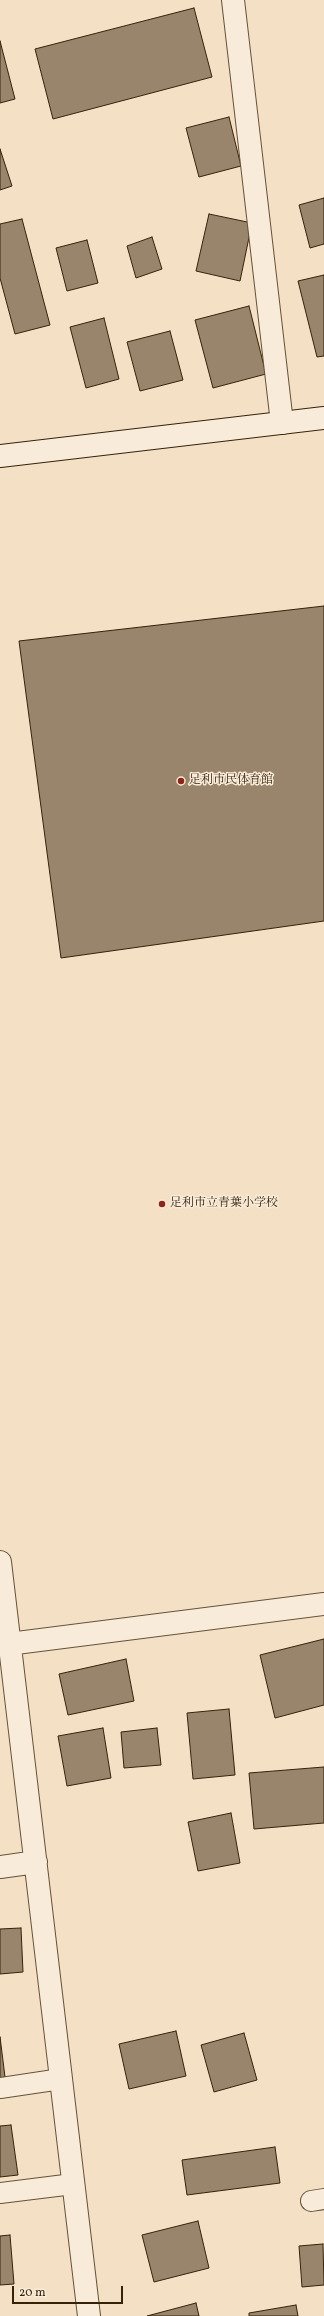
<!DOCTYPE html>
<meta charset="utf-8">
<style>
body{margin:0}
#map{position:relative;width:324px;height:2316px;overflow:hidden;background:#f4e0c5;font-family:Vollkorn,serif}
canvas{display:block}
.scale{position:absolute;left:12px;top:2286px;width:111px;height:18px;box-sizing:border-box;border:2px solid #352209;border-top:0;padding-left:5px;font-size:12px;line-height:14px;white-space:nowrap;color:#352209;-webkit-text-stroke:3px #f8ebd9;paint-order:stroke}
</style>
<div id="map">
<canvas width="324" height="2316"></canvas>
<div class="scale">20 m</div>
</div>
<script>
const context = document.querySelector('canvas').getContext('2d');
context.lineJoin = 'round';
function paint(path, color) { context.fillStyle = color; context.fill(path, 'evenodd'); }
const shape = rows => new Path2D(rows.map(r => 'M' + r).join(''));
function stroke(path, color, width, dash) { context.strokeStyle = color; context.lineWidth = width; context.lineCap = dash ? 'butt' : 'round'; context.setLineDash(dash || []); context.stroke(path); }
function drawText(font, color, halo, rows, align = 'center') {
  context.font = font + ' Vollkorn,"Noto Serif JP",serif'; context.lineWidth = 3; context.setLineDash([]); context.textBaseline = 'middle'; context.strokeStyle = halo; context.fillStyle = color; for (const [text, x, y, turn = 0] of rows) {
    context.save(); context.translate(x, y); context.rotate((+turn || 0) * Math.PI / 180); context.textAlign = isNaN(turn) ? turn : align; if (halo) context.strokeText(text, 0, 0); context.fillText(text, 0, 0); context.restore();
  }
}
const building = shape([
 [194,8,212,77,53,119,35,49,194,8],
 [0,41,15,99,0,103,0,41],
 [229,117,241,166,199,177,186,128,229,117],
 [0,149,12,186,0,190,0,149],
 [324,198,324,244,310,248,299,205,324,198],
 [209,214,252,223,240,281,196,271,209,214],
 [22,219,50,325,15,334,0,278,0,224,22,219],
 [152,237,162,269,136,278,127,246,152,237],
 [87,240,98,283,67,291,56,248,87,240],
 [324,275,324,356,317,357,298,281,324,275],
 [249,306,266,374,213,388,195,320,249,306],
 [104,318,119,379,86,388,70,327,104,318],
 [170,331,183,380,140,391,127,342,170,331],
 [324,606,324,921,61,958,19,641,324,606],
 [324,1639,324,1705,275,1718,260,1655,324,1639],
 [126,1659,134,1701,68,1715,59,1674,126,1659],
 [229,1709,235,1775,193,1779,187,1713,229,1709],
 [103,1728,111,1778,67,1786,58,1736,103,1728],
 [157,1728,161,1765,124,1768,121,1732,157,1728],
 [324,1767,324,1823,254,1829,249,1773,324,1767],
 [231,1813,240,1863,198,1871,188,1822,231,1813],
 [21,1928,23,1972,0,1974,0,1929,21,1928],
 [176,2031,186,2076,129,2089,119,2044,176,2031],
 [244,2033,257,2080,214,2092,201,2045,244,2033],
 [0,2037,5,2077,0,2078,0,2037],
 [11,2125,18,2175,0,2177,0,2126,11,2125],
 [275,2147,280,2183,187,2195,182,2160,275,2147],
 [198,2221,209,2268,154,2282,142,2235,198,2221],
 [10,2235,14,2284,0,2285,0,2236,10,2235],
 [323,2244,324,2285,302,2287,299,2246,323,2244],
 [196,2303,199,2316,147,2316,196,2303],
 [296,2305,298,2316,249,2316,249,2313,296,2305]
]);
paint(building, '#98856b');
stroke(building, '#352209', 1);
const lane = shape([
 [0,2088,61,2079],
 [0,2193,73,2184],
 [311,2201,324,2199]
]);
const street = shape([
 [233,0,282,423],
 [0,1562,89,2316],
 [0,1645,324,1604],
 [0,1867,36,1862]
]);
const secondary = shape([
 [0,456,324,418]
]);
stroke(lane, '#655238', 22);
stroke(street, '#655238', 24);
stroke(secondary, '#352209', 24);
stroke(lane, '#f8ebd9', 20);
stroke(street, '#f8ebd9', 22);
stroke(secondary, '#f8ebd9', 22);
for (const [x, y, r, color] of [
 [181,781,4,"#8f2418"],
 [162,1204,4,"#8f2418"]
]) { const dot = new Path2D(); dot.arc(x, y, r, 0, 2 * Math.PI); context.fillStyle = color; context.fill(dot); stroke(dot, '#f8ebd9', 1.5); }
drawText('12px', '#352209', '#f8ebd9', [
 ["足利市民体育館",189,781],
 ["足利市立青葉小学校",170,1204]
], 'left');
</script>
